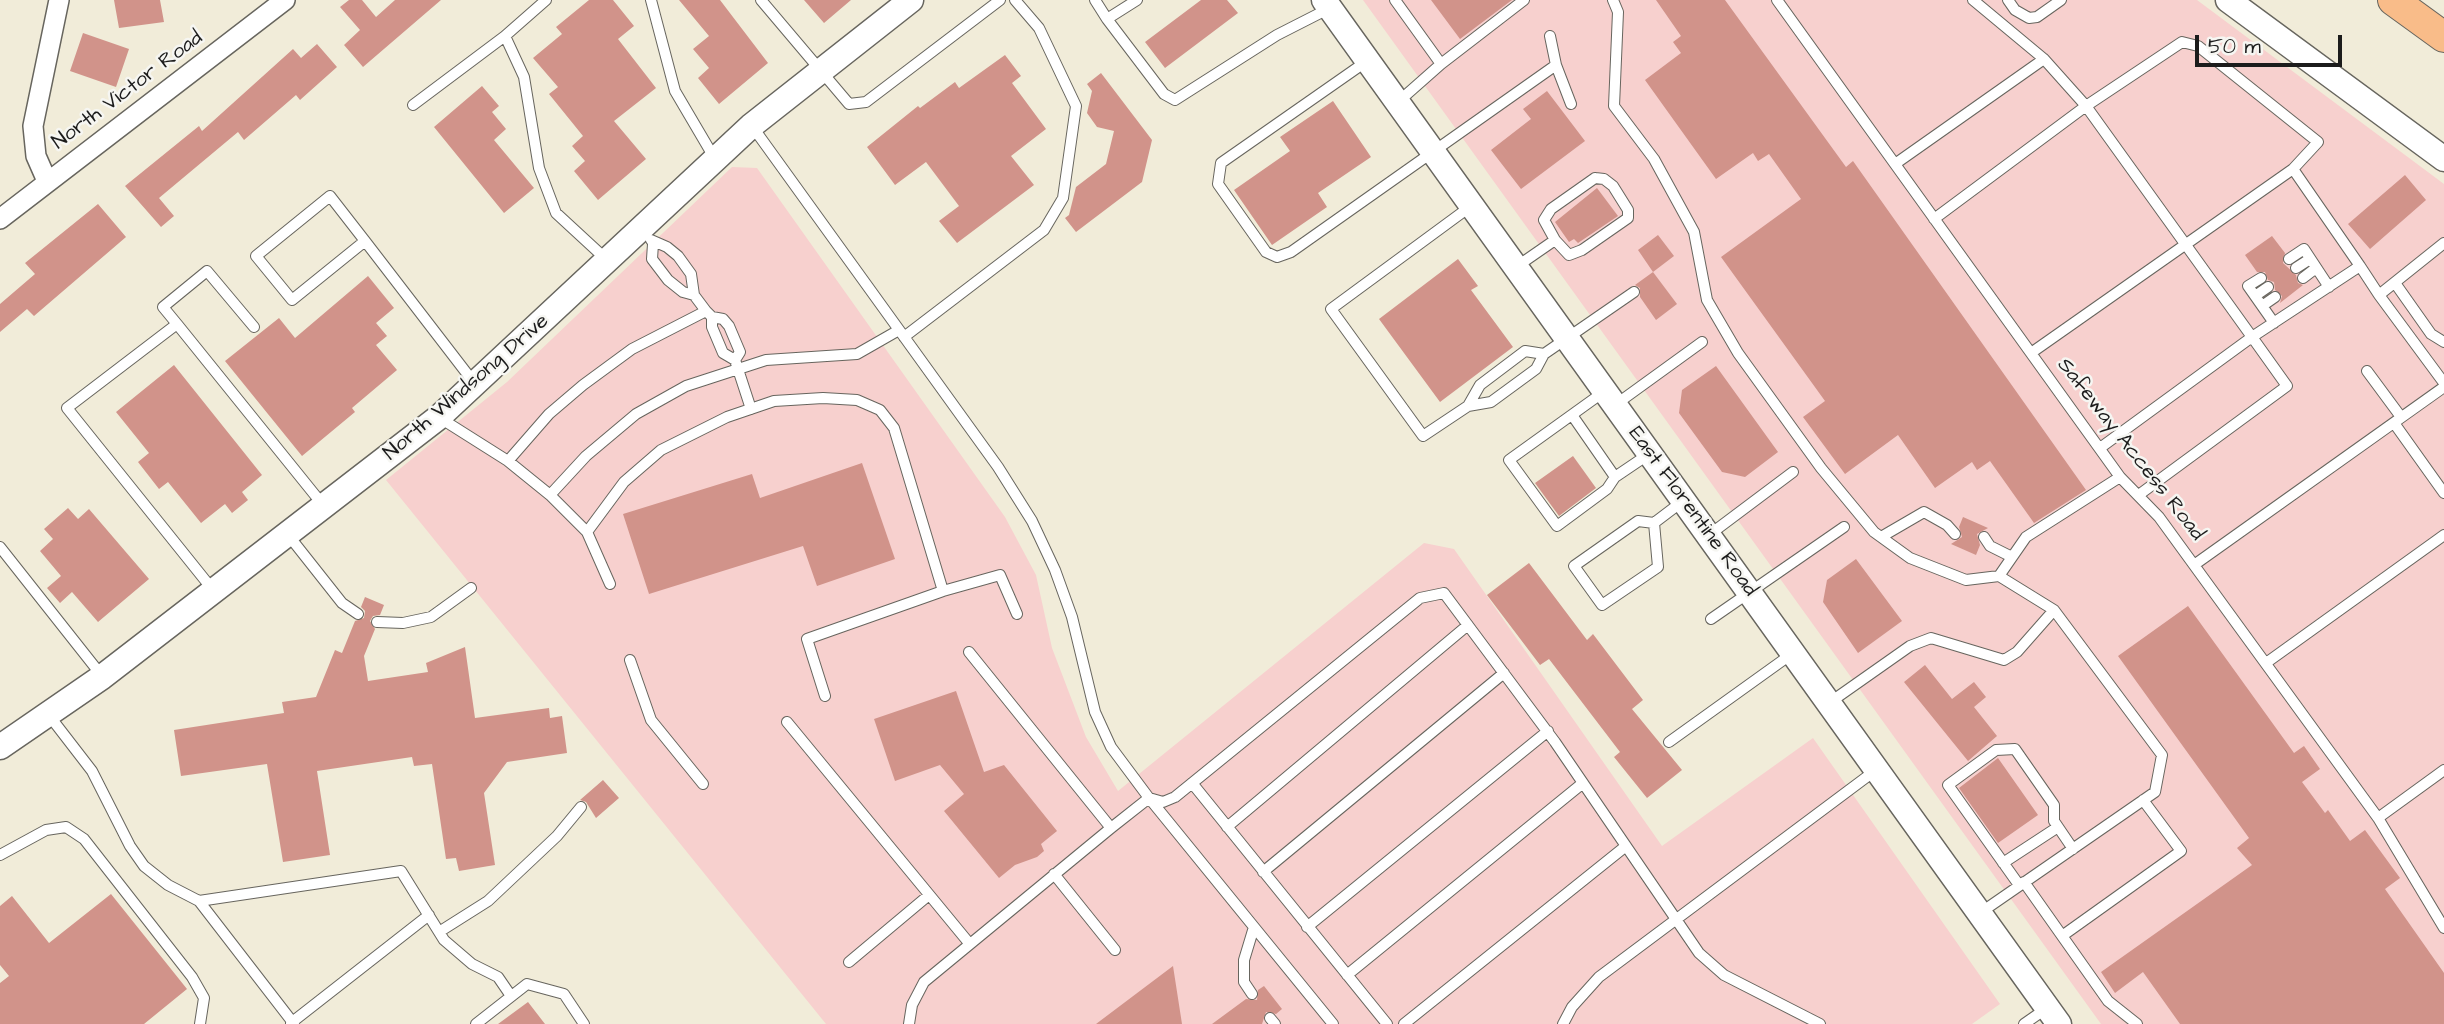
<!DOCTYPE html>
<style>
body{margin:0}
#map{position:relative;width:2444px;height:1024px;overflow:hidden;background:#f1ecd9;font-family:"Architects Daughter",sans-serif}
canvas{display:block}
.scale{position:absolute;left:2195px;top:35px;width:147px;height:32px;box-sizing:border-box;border:4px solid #1c1c1c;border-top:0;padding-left:9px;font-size:21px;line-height:24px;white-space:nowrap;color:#1c1c1c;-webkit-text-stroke:5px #f6f6f2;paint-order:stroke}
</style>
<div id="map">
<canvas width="2444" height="1024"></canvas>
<div class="scale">50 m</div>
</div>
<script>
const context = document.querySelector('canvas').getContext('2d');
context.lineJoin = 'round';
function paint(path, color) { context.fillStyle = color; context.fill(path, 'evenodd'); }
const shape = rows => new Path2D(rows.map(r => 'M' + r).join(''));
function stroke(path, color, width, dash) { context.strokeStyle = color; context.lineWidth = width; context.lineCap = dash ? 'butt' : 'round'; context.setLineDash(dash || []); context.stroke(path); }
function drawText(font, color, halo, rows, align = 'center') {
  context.font = font + ' "Architects Daughter",sans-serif'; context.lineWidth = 5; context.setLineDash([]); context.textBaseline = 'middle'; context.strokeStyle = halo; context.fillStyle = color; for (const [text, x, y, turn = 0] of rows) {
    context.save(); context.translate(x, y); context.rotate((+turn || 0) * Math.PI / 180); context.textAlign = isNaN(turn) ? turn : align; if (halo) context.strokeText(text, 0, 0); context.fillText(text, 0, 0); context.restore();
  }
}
paint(shape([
 [1363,0,2197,0,2444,184,2444,1024,2101,1024],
 [732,167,757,168,1005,517,1036,575,1052,648,1086,737,1118,791,1424,543,1454,549,1662,846,1813,738,2000,1004,1972,1024,826,1024,386,480,507,382]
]), '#f7d0ce');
paint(shape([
 [114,0,160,0,164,22,119,28],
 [349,0,362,0,376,17,395,0,441,0,363,67,344,45,360,30,340,7],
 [589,0,613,0,634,26,618,39,656,88,614,121,646,159,598,200,574,171,585,161,572,146,583,136,549,94,558,87,533,58,562,34,556,27],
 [679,0,720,0,768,63,719,104,698,78,709,68,693,49,709,36],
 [804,0,851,0,824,23],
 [1201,0,1227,0,1238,13,1165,68,1145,42],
 [1431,0,1512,0,1460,39],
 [1656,0,1725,0,1846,167,1853,161,2086,490,2034,523,1990,461,1977,470,1972,462,1935,488,1898,435,1845,474,1803,417,1825,401,1721,257,1801,199,1769,154,1758,161,1753,153,1716,179,1645,80,1681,53,1673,42,1681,36],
 [83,33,129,49,116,87,70,71],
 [317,44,337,67,300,100,296,95,244,140,238,132,159,198,174,216,161,227,125,186,199,126,202,131,293,49,301,58],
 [1005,55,1021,76,1012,83,1046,129,1011,156,1034,185,957,243,939,221,959,206,926,162,895,185,867,147,918,106,920,108,955,82,959,88],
 [1101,73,1152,140,1142,182,1076,232,1065,218,1069,215,1076,187,1106,164,1114,131,1097,127,1087,113,1092,91,1087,84],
 [482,86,499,106,492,112,506,129,494,140,534,188,504,213,434,127],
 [1547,91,1585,141,1521,189,1491,150,1531,119,1523,109],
 [1333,101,1371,157,1318,193,1327,207,1272,245,1234,190,1290,151,1280,137],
 [2405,175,2426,200,2370,249,2348,224],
 [1597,188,1618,216,1578,243,1574,239,1569,242,1555,222],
 [98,204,126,237,34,316,27,309,0,332,0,304,35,274,25,263],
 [1658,235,1674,256,1653,272,1638,250],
 [2272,236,2285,253,2283,263,2296,275,2298,283,2303,285,2280,303,2282,296,2275,290,2274,282,2268,280,2265,272,2257,272,2245,255],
 [1458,259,1478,286,1471,290,1513,347,1440,402,1379,319],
 [1653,272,1677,304,1656,320,1640,297,1640,288,1635,285],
 [368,276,394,308,376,323,387,336,376,345,397,370,352,408,355,412,302,456,225,361,279,318,295,338],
 [174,365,262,475,242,492,248,500,232,513,225,504,201,523,168,482,159,489,138,462,149,453,116,412],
 [1716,366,1778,452,1745,477,1722,472,1679,413,1682,390],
 [1573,456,1596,488,1559,516,1535,483],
 [862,463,895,559,817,586,803,546,649,594,623,514,752,474,760,498],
 [68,508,78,519,89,509,149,579,98,622,72,592,60,603,47,588,61,576,40,551,53,539,44,529],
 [1963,517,1988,528,1977,534,1980,545,1976,555,1951,544,1962,537,1959,527],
 [1856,559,1902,621,1858,653,1823,602,1827,580],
 [1529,563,1587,640,1593,634,1643,700,1632,709,1682,770,1647,798,1614,757,1620,752,1549,659,1540,665,1487,595],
 [365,597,384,605,380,615,373,616,370,621,375,629,364,656,368,681,428,672,426,663,465,647,475,718,549,708,550,718,562,716,567,753,507,762,484,793,495,865,459,871,456,858,446,859,432,764,414,766,412,757,317,771,330,855,283,862,267,764,181,776,174,730,284,713,282,702,316,697,335,650,342,653,355,621,364,618,365,611,361,607],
 [2188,606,2294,753,2304,746,2320,769,2302,782,2325,813,2328,810,2350,841,2365,830,2400,878,2385,889,2444,973,2444,1024,2180,1024,2143,972,2115,993,2101,972,2252,865,2237,848,2249,838,2118,656],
 [1925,665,1952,699,1974,682,1986,697,1974,707,1997,736,1968,761,1904,682],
 [956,691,984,772,1004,765,1057,831,1041,844,1044,851,1037,857,1015,865,999,878,944,811,964,794,940,765,895,781,874,719],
 [1998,758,2038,815,1998,843,1959,788],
 [603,780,619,798,596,818,586,802,580,800],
 [111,894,187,989,144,1024,0,1024,0,983,9,976,0,965,0,906,12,896,49,943],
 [1173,966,1182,1024,1096,1024],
 [1264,986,1282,1009,1276,1014,1266,1012,1262,1024,1212,1024,1246,999,1257,1000,1258,990],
 [528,1002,545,1024,498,1024]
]), '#d1938a');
const service = shape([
 [546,0,505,36,524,77,539,168,556,213,608,261],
 [651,0,675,91,715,159],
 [761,0,849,104,866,102,1000,0],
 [1095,0,1107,19,1137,0],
 [1395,0,1441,64,1398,102],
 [1613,0,1618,12,1614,106,1654,159,1694,232,1707,300,1738,353,1821,468,1874,532,1910,558,1966,580,1999,576,2026,537,2120,477],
 [1777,0,2120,477,2159,517,2378,818,2444,928],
 [1973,0,2044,59,2086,106,2252,337,2100,448],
 [2008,0,2015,10,2029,18,2037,17,2061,0],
 [1107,19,1164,94,1175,100,1277,35,1330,8],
 [1550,36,1556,65,1571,104],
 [1367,61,1221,163,1218,184,1266,252,1277,257,1291,252,1556,65],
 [1441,64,1524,0],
 [413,105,505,36],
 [752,126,998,467,1032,521,1055,570,1072,617,1095,712,1111,747,1149,798,1333,1024],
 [1895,164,2044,59],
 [1595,178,1604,179,1613,186,1628,210,1628,218,1582,250,1569,255,1555,240,1544,220,1551,209,1595,178],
 [1471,206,1331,309,1423,436,1468,406,1491,402,1536,369,1544,354,1634,292],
 [1934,219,2086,106,2182,42,2198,46,2318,142,2293,169,2360,266],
 [651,240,667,247,678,256,691,274,694,295],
 [365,241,330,196,256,256,292,300,365,241,475,384],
 [2444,243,2379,295,2444,383],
 [2289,259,2304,249,2329,287],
 [1516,267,1555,240],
 [2296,268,2310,259],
 [2261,278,2248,286,2274,323],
 [2303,278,2316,268],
 [2395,283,2431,334,2444,342],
 [2255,296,2268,287],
 [2262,306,2275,297],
 [706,311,712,317,712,327,723,353,735,360,751,409],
 [712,317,723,319,729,326,740,352,735,360],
 [177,324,163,307,207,271,254,327],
 [904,337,1044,230,1063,198,1076,106,1039,28,1015,0],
 [2031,353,2293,169],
 [2367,371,2401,417],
 [1605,391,1509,460,1557,526,1607,489,1615,477,1649,454],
 [1615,405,1702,342],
 [1468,406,1480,385,1525,351,1544,354],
 [1572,415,1615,477],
 [440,418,508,461,550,495,586,456,636,414,686,386,766,360,857,354,899,330],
 [2394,423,2444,493],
 [508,461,549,414,583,385,632,349,706,311,694,295,683,292,668,280,652,259,653,244],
 [2140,494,2287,386,2252,337,2360,266,2379,295],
 [550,495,587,532,610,584],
 [1654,523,1658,567,1602,605,1574,566,1638,521,1654,523,1683,501],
 [587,532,624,482,661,450,727,417,774,401,823,398,857,400,880,410,894,428,943,591,807,639,825,696],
 [1709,535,1793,472],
 [289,536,342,603,358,614],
 [1881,537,1924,512,1947,525,1955,534],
 [1984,537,1990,546,2012,557],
 [0,547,102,676],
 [2194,565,2444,387],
 [213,590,67,408,177,324,323,505],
 [943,591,1000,575,1017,614],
 [1711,619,1844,527],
 [377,622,403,623,431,617,471,588],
 [969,652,1111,828],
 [630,660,651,720,703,784],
 [2266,663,2444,535],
 [1829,703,1910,646,1931,638,2004,660,2017,652,2054,610],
 [48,714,92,771,130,846,144,866,168,885,199,901,294,1024],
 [787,722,969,943],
 [1669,742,1793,653],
 [1192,783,1387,1024],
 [2378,818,2444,770],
 [1227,827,1468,625],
 [0,855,46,830,66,827,84,839,192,977,204,998,200,1024],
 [2003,863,2058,827],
 [1263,872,1504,673],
 [1054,874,1115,950],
 [2024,882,2108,1001,2137,1024],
 [2019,885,1948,785,1996,750,2015,749,2054,805,2054,821,2073,849],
 [199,901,401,871,444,940,472,964,498,977,511,996],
 [1980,913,2155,792,2162,755,2054,610,1999,576],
 [1307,927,1548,731],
 [439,932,488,901,557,836,581,807],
 [2062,936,2181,851,2143,800],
 [849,962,929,895],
 [1347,975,1583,783],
 [1252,994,1244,982,1244,960,1254,927],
 [1270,1018,1275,1024],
 [291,1023,429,915],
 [476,1024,527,984,564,994,584,1024],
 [909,1024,912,1005,924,982,1111,828,1149,798,1163,802,1175,797,1420,598,1444,593,1555,742,1699,953,1724,975,1820,1024],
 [1404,1024,1626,846],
 [1563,1024,1572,1007,1599,977,1876,770],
 [2024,1024,2047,1008]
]);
const minor = shape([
 [47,181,36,156,33,126,59,0],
 [0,219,285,0]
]);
const tertiary = shape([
 [1324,0,2059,1024],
 [2228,0,2444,159],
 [0,747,102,677,439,417,751,126,911,0]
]);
const primary = shape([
 [2393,0,2444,37]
]);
stroke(service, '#67655e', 12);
stroke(minor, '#67655e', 22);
stroke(tertiary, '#67655e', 27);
stroke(primary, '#67655e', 32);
stroke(service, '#fff', 10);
stroke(minor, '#fff', 19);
stroke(tertiary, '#fff', 24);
stroke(primary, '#f9bc89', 30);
drawText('21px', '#1c1c1c', '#f6f6f2', [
 ["North Victor Road",128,91,-37],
 ["North Windsong Drive",467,388,-41],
 ["Safeway Access Road",2130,450,52],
 ["East Florentine Road",1692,512,54]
]);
</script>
